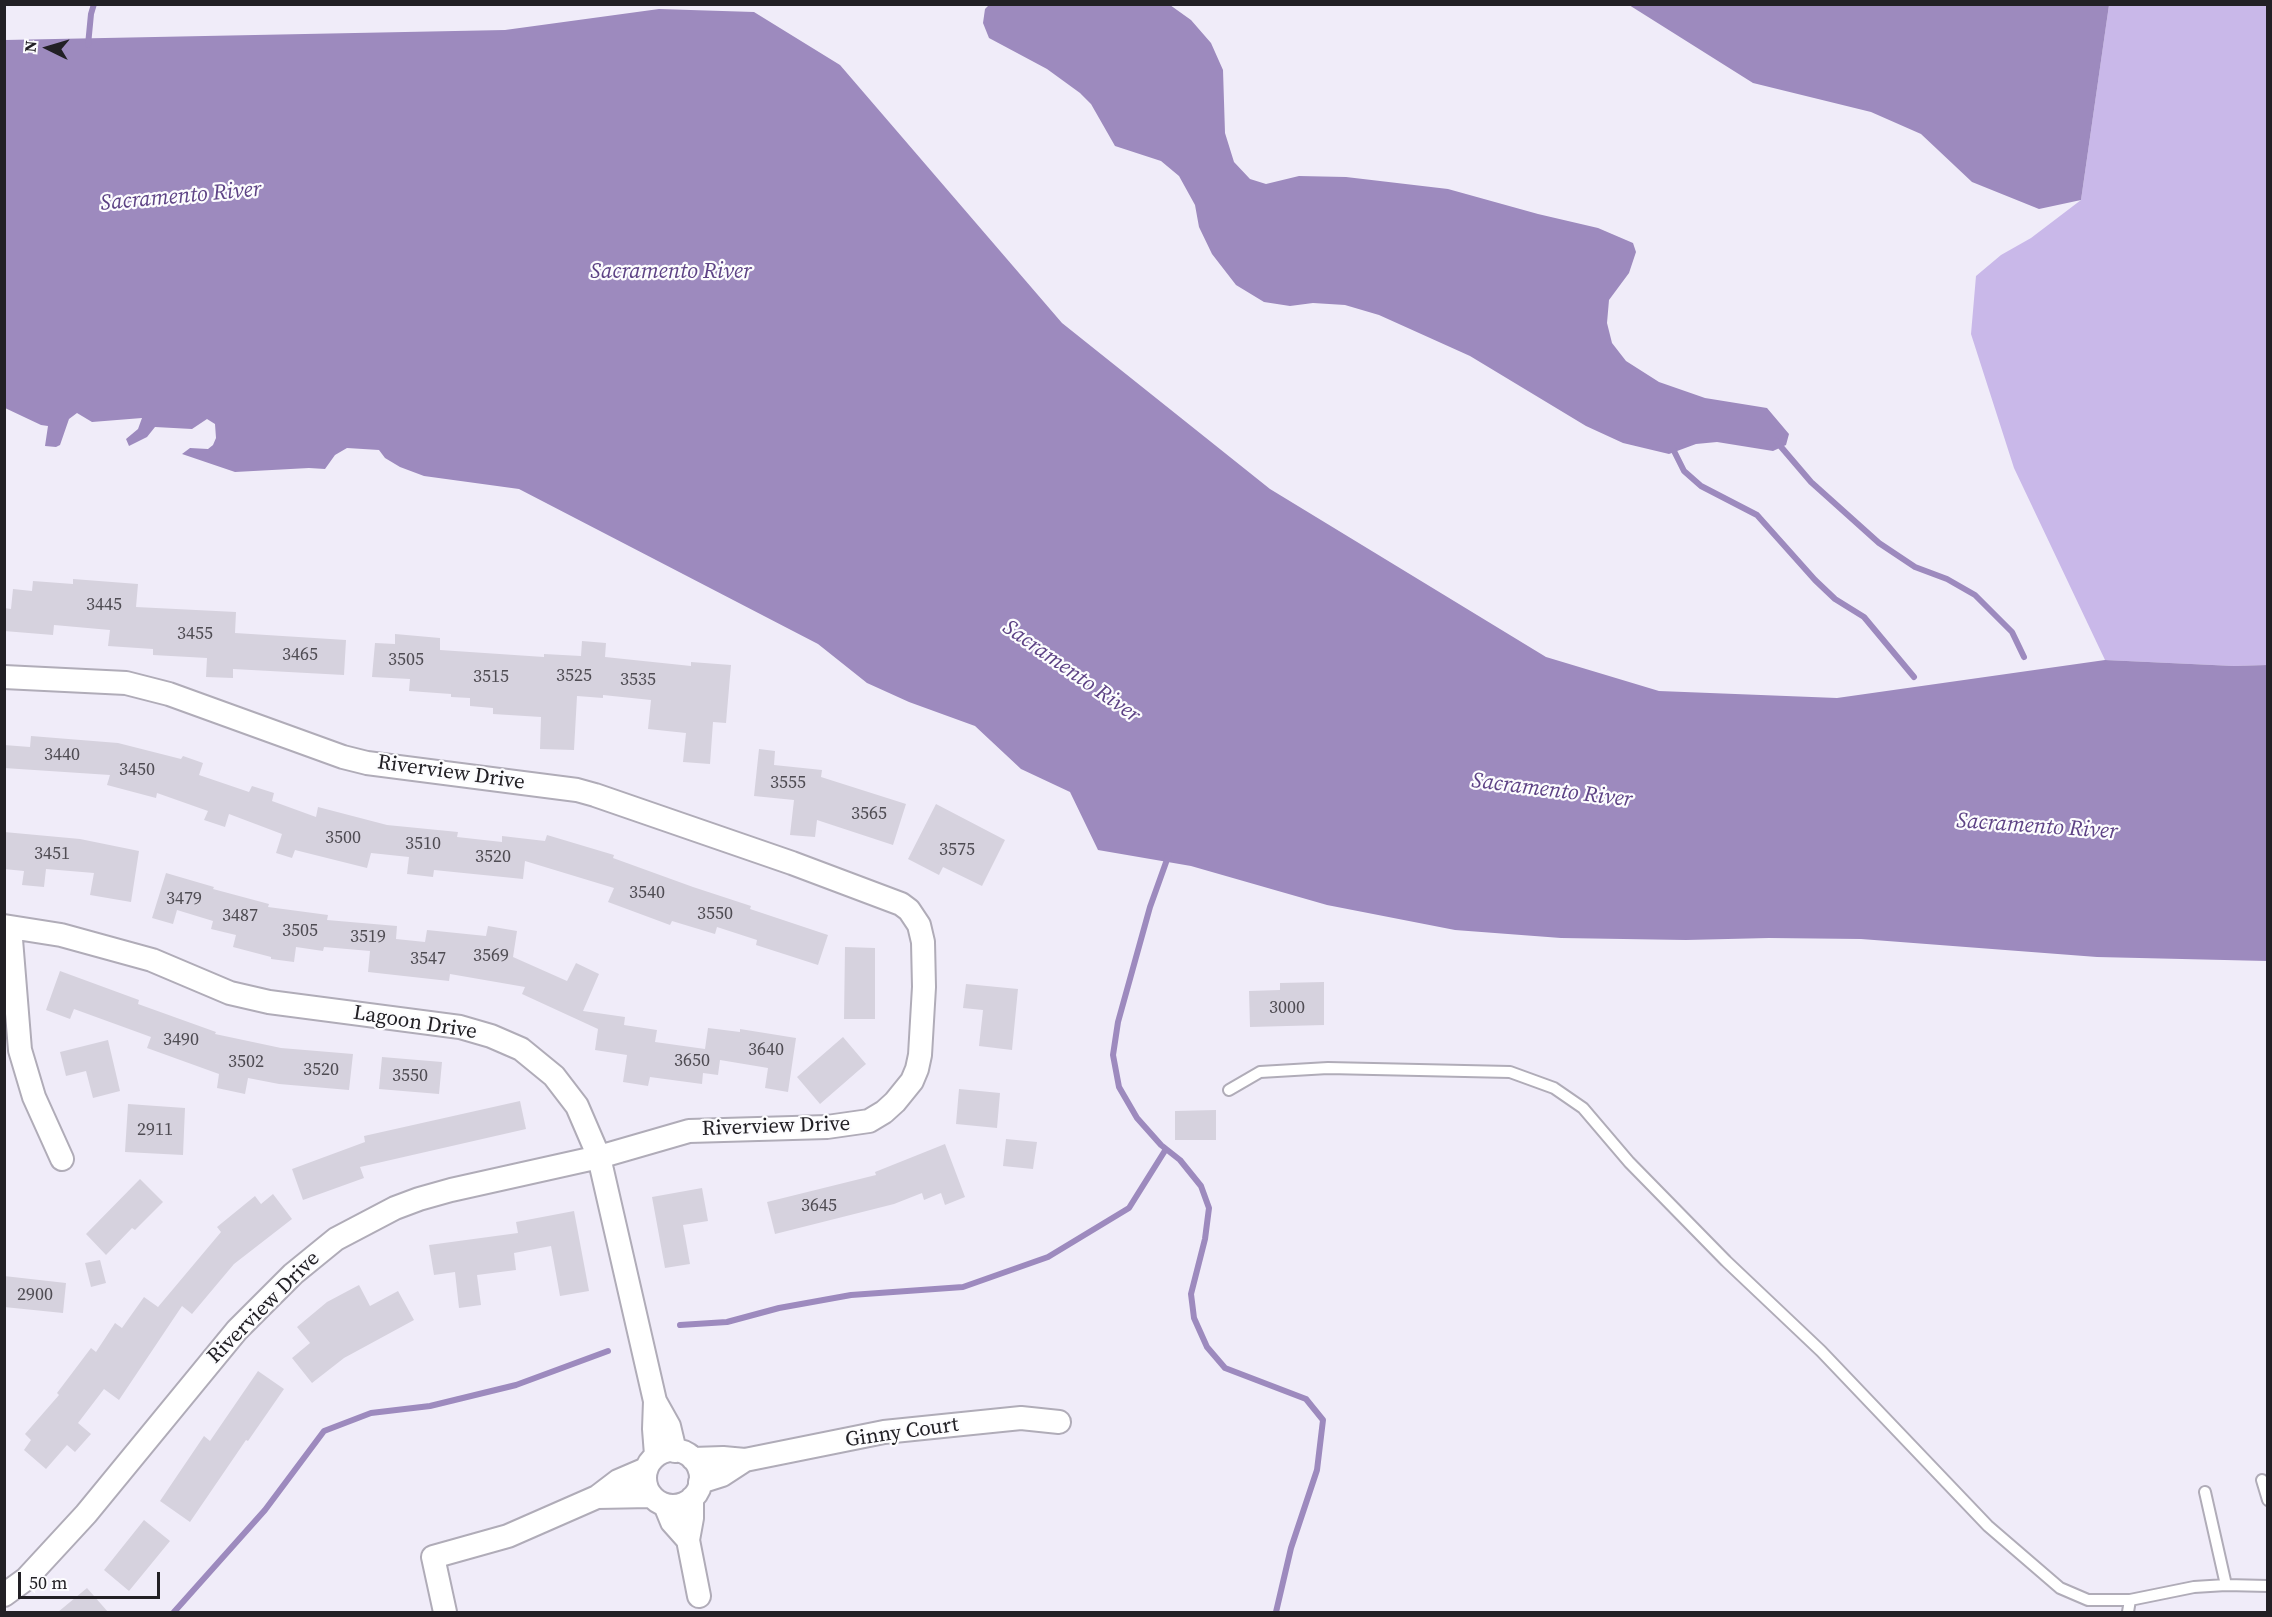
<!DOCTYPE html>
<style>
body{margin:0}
#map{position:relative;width:2272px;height:1617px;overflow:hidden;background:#f0ecf9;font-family:"Source Serif 4",serif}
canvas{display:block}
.frame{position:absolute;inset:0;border:6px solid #222025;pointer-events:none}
.north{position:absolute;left:18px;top:18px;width:60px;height:60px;-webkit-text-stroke:4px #fcfcfe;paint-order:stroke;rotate:275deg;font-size:16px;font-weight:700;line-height:24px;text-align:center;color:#222025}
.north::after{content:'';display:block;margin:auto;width:21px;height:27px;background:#222025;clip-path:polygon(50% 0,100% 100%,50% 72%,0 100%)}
.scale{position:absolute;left:18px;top:1572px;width:142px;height:27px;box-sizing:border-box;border:3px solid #222025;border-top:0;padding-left:8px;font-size:18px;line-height:21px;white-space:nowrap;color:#222025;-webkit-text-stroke:4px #fcfcfe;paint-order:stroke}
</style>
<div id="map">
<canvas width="2272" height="1617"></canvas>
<div class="frame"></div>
<div class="north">N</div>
<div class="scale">50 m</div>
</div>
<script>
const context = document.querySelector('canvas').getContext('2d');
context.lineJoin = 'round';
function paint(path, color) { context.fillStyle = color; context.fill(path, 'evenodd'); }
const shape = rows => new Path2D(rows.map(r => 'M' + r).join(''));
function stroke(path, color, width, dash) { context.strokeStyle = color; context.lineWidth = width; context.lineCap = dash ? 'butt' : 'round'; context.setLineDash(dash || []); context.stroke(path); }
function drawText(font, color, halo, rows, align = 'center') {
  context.font = font + ' "Source Serif 4",serif'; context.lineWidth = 4.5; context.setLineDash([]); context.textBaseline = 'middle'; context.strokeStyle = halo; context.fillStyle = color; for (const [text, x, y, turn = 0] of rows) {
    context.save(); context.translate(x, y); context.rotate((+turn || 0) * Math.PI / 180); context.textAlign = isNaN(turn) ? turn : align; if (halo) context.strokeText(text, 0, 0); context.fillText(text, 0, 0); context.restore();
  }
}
paint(shape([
 [2109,5,2267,5,2267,665,2234,666,2105,660,2014,468,1971,334,1976,276,2001,255,2031,238,2081,200]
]), '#c9b8e9');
paint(shape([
 [989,5,1170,5,1191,20,1211,43,1223,70,1225,133,1234,162,1250,179,1266,184,1299,176,1346,177,1448,189,1538,214,1598,228,1633,243,1636,252,1629,273,1609,300,1607,323,1612,343,1626,361,1659,382,1705,398,1767,408,1789,434,1786,445,1773,451,1717,442,1696,444,1669,454,1623,443,1586,426,1470,356,1379,315,1345,305,1313,303,1290,306,1264,302,1236,285,1212,254,1199,227,1195,205,1179,176,1161,161,1115,146,1091,104,1080,93,1047,69,989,38,983,23,985,9],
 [1629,5,2109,5,2081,200,2039,209,1972,182,1921,134,1871,112,1753,83],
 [659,9,754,12,840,65,1062,323,1270,489,1546,657,1659,691,1837,698,2105,660,2234,666,2267,665,2267,961,2097,957,1861,939,1769,938,1686,940,1561,938,1455,930,1327,905,1191,866,1098,850,1070,792,1021,769,975,726,909,702,867,683,818,644,519,489,424,476,400,467,385,458,379,450,347,448,335,455,325,469,309,468,235,472,182,454,190,448,208,449,213,445,216,438,215,424,207,419,192,429,155,427,147,437,129,446,126,439,138,429,142,418,92,422,77,413,69,419,60,445,56,447,45,446,48,426,41,425,5,408,5,40,505,30]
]), '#9d8abe');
stroke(shape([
 [88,45,91,14,94,4],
 [1776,441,1811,482,1879,543,1915,567,1947,579,1975,595,2012,632,2024,657],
 [1672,447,1684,471,1701,486,1757,515,1815,580,1835,599,1864,617,1914,677],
 [1169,854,1150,907,1118,1022,1113,1055,1119,1087,1137,1118,1161,1145,1180,1160,1201,1186,1209,1208,1205,1239,1191,1294,1194,1318,1207,1347,1225,1368,1306,1399,1323,1420,1317,1470,1291,1548,1276,1612],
 [680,1325,727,1322,779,1308,851,1295,963,1287,1048,1257,1129,1208,1166,1149],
 [174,1612,265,1510,324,1431,371,1413,430,1406,516,1385,608,1351]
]), '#9d8abe', 6);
paint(shape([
 [73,579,138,584,136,607,236,612,235,633,346,640,344,675,233,669,233,678,206,677,207,658,153,655,153,649,108,646,110,630,54,625,53,635,4,631,4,608,11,609,13,589,32,591,33,581,73,584],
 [395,634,440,638,440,650,544,657,544,654,581,656,582,641,606,643,605,657,691,666,691,662,731,665,726,723,713,722,710,764,683,762,686,733,648,729,651,700,603,695,603,698,577,696,574,750,540,749,541,717,493,714,493,708,470,706,470,698,451,697,451,694,409,691,410,679,372,677,375,643,395,644],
 [31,736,118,743,181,759,183,756,203,763,199,775,249,792,252,786,274,793,272,801,316,817,318,807,387,825,458,832,457,837,502,842,502,836,545,841,547,835,614,855,613,858,693,887,751,906,750,909,828,935,818,965,756,945,757,940,717,927,715,934,672,921,670,925,608,902,614,888,525,861,523,879,434,870,433,877,407,874,409,857,371,853,367,868,295,850,292,858,276,853,282,834,229,814,225,827,204,820,208,811,157,793,156,798,107,785,110,775,4,768,4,745,30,747],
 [759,749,775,751,774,765,822,770,821,777,906,804,893,845,817,820,815,837,790,835,794,800,754,796],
 [936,804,1005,840,982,886,943,867,939,875,908,859],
 [4,832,80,839,139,851,131,902,90,895,94,873,46,869,44,887,22,885,24,871,4,869],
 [166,873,214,887,213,889,269,904,268,907,328,915,327,920,397,926,396,939,425,942,427,930,486,936,488,926,517,931,513,957,567,981,576,963,599,974,583,1011,625,1017,624,1025,657,1030,655,1042,705,1049,708,1028,740,1032,740,1029,796,1038,788,1092,765,1088,768,1068,720,1060,718,1075,703,1073,702,1084,650,1077,648,1086,623,1082,627,1055,595,1050,598,1029,522,994,525,987,450,974,449,981,368,972,370,951,324,947,323,951,296,947,294,962,271,959,271,957,233,947,236,935,211,929,213,921,177,910,173,924,152,918],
 [845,947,875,948,875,1019,844,1019],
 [60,971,139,1000,138,1004,216,1032,215,1034,281,1048,353,1054,349,1090,279,1084,248,1078,245,1094,217,1088,219,1074,147,1048,151,1037,74,1009,70,1019,46,1010],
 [1324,982,1324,1025,1250,1027,1249,991,1280,990,1280,983],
 [966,984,1018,989,1012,1050,979,1046,983,1010,963,1008],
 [843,1037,866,1064,820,1104,797,1077],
 [108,1040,120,1091,93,1098,86,1071,66,1076,60,1052],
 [382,1057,442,1062,439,1094,379,1089],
 [959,1089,1000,1093,997,1128,956,1124],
 [520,1101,526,1129,360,1167,364,1178,303,1200,292,1169,365,1142,364,1136],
 [128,1104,185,1108,183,1155,125,1152],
 [1216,1110,1216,1140,1175,1140,1175,1111],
 [1006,1139,1037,1142,1033,1169,1003,1166],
 [945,1144,965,1197,945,1205,941,1193,924,1200,922,1193,894,1204,775,1234,767,1202,876,1175,875,1172],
 [140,1179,163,1202,135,1230,132,1228,106,1255,86,1234],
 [702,1188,708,1221,683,1225,690,1264,665,1268,652,1197],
 [273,1194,292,1219,234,1264,192,1314,182,1306,119,1400,104,1389,78,1423,91,1434,75,1452,67,1445,46,1469,24,1450,31,1440,25,1434,59,1395,57,1393,91,1348,96,1352,115,1323,122,1328,144,1297,158,1307,221,1232,217,1227,255,1196,261,1204],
 [574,1211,589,1291,560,1296,551,1246,514,1253,516,1270,477,1275,481,1305,459,1308,455,1272,434,1275,429,1245,518,1233,516,1222],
 [100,1260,106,1283,91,1287,85,1263],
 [4,1276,66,1283,63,1313,4,1307],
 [359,1285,370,1306,398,1291,414,1320,344,1358,312,1383,292,1358,310,1343,297,1327,327,1302],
 [258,1371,284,1389,248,1441,246,1440,190,1522,160,1501,204,1436,210,1441],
 [144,1520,170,1541,129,1591,104,1570],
 [87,1588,108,1612,58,1612]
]), '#d6d2de');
const service = shape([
 [1229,1090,1260,1072,1328,1068,1510,1072,1554,1088,1583,1108,1629,1162,1726,1261,1821,1351,1988,1526,2060,1588,2088,1600,2130,1600],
 [2262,1480,2268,1500],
 [2226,1585,2268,1586],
 [2128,1612,2130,1600,2194,1587,2226,1585,2205,1492]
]);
const minor = shape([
 [4,677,126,683,169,694,343,757,367,763,577,790,595,795,792,863,901,904,909,910,919,925,923,942,924,987,920,1055,917,1069,912,1081,895,1102,884,1112,869,1121,827,1127,689,1131,599,1157,451,1190,419,1199,395,1208,336,1239,293,1274,237,1330,86,1514,26,1579,4,1595],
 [4,926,61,935,152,960,230,993,269,1002,460,1027,491,1036,521,1049,554,1076,577,1106,599,1157,655,1401],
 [10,927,20,1050,34,1097,62,1159],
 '645 1478a28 28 0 1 1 56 0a28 28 0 1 1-56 0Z',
 [656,1455,654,1429,655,1401,669,1426,675,1451],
 [693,1459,723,1458,745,1460,722,1475,700,1482],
 [745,1460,884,1432,1021,1418,1059,1422],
 [646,1469,618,1481,597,1497,651,1496],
 [665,1505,672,1522,688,1540,692,1518,692,1498],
 [688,1540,699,1596],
 [445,1612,433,1557,508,1536,597,1497]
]);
stroke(service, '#b0acb8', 14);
stroke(minor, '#b0acb8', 26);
stroke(service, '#fff', 10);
stroke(minor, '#fff', 22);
drawText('18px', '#4f4c53', null, [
 ["3445",104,605],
 ["3455",195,634],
 ["3465",300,655],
 ["3505",406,660],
 ["3525",574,676],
 ["3515",491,677],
 ["3535",638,680],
 ["3440",62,755],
 ["3450",137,770],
 ["3555",788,783],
 ["3565",869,814],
 ["3500",343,838],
 ["3510",423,844],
 ["3575",957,850],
 ["3451",52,854],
 ["3520",493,857],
 ["3540",647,893],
 ["3479",184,899],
 ["3550",715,914],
 ["3487",240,916],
 ["3505",300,931],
 ["3519",368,937],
 ["3569",491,956],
 ["3547",428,959],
 ["3000",1287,1008],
 ["3490",181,1040],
 ["3640",766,1050],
 ["3650",692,1061],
 ["3502",246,1062],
 ["3520",321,1070],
 ["3550",410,1076],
 ["2911",155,1130],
 ["3645",819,1206],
 ["2900",35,1295]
]);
drawText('21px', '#222025', '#fcfcfe', [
 ["Riverview Drive",451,773,8],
 ["Lagoon Drive",415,1023,9],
 ["Riverview Drive",776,1127,-2],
 ["Riverview Drive",264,1308,-45],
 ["Ginny Court",902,1433,-8]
]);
drawText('italic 22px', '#5d4285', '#fcfcfe', [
 ["Sacramento River",181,197,-5],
 ["Sacramento River",671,272],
 ["Sacramento River",1071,672,35],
 ["Sacramento River",1552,791,7],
 ["Sacramento River",2037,827,4]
]);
</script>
